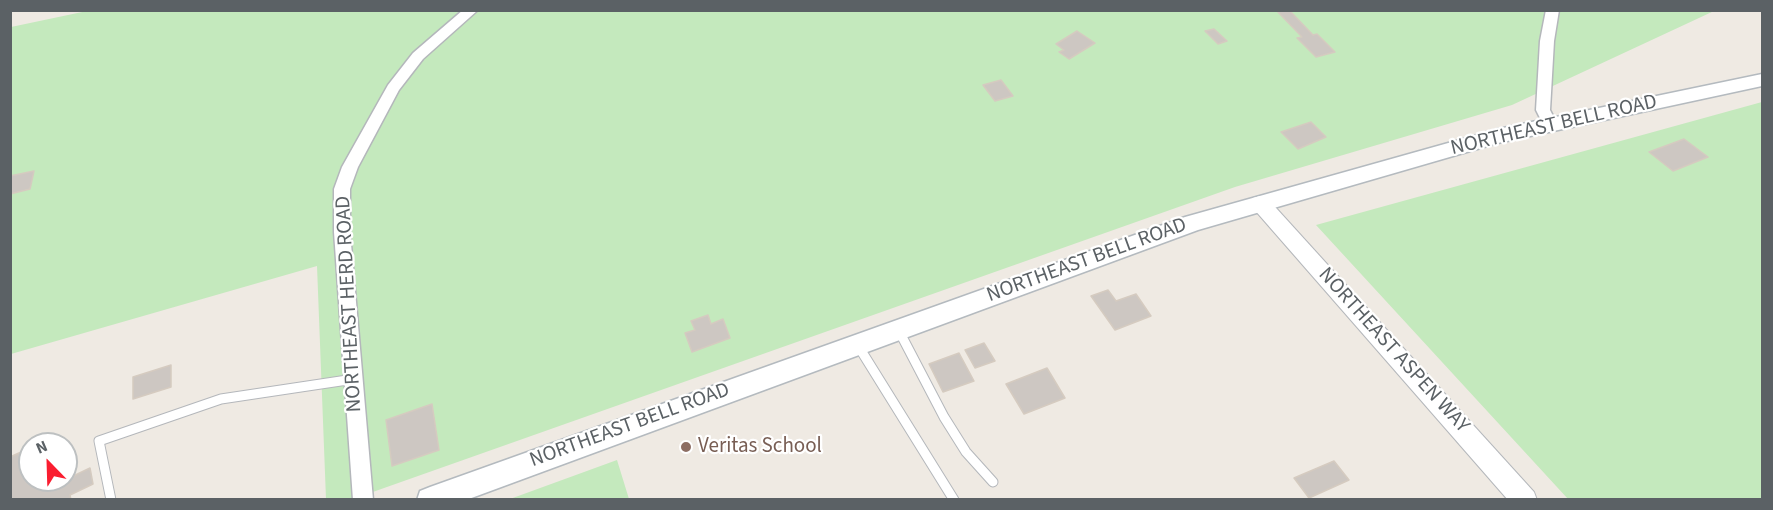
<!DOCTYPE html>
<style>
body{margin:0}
#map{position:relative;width:1773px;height:510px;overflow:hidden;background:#efeae3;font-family:"Source Sans 3",sans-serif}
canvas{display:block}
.frame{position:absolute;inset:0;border:12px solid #5b6165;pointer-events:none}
.north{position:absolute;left:18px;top:432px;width:60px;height:60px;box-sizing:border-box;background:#fff;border:2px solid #bdc0c1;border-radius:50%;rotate:337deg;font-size:16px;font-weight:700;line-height:24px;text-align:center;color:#5b6165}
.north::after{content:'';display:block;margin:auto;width:21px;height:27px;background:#fa1e30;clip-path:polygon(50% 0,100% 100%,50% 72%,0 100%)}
</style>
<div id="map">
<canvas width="1773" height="510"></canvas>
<div class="frame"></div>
<div class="north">N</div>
</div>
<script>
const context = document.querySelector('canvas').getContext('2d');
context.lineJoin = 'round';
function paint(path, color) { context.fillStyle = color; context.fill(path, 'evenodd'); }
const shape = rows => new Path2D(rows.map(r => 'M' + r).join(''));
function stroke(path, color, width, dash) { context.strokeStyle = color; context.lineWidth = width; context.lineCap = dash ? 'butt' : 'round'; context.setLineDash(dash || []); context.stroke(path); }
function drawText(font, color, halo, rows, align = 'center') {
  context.font = font + ' "Source Sans 3",sans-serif'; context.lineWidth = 4.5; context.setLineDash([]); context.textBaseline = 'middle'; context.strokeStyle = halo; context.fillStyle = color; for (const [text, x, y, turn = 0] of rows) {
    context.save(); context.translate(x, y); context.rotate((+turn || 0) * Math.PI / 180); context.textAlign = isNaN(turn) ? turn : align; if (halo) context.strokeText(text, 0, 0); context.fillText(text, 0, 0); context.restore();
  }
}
paint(shape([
 [87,11,1714,11,1512,105,1235,187,353,499,326,499,317,266,11,354,11,27],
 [1762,102,1762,499,1568,499,1316,225],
 [617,460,629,499,510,499]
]), '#c4e9bd');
const building = shape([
 [1289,10,1313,35,1317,34,1335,52,1316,57,1297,38,1302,37,1277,11,1289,10],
 [1214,29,1227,41,1218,44,1205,31,1214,29],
 [1077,31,1095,43,1069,59,1059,52,1064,50,1056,44,1077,31],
 [1001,80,1013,96,995,101,983,85,1001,80],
 [1311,122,1326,137,1298,149,1281,132,1311,122],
 [1684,139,1708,157,1673,171,1649,152,1684,139],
 [34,171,30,189,10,194,10,176,34,171],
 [1108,290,1116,301,1136,294,1151,316,1115,330,1091,296,1108,290],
 [708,315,711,324,723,319,730,338,692,352,685,333,695,330,691,321,708,315],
 [984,343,995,361,975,368,965,350,984,343],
 [959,353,974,381,943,392,929,364,959,353],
 [171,365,171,387,133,399,133,377,171,365],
 [1047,368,1065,398,1024,414,1006,384,1047,368],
 [432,404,439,450,392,466,386,420,432,404],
 [30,448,30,480,66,480,66,475,67,479,90,468,93,484,70,495,71,500,10,500,10,457,30,448],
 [1334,461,1349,480,1309,498,1294,478,1334,461]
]);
paint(building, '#cdc7c2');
stroke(building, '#d5cbc0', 1.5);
const service = shape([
 [898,329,944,417,966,452,993,482],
 [857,344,954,500],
 [111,500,99,441,221,399,354,379]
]);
const minor = shape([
 [463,10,478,10,423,59,399,90,358,167,350,189,350,232,373,500,353,500,334,232,334,189,342,167,388,85,413,53,463,10],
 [1546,10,1559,10,1554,41,1550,110,1557,124,1550,129,1545,128,1536,110,1540,41,1546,10]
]);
const tertiary = shape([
 [1260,196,1267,198,1534,492,1537,500,1508,500,1253,208,1250,203,1253,198,1260,196]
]);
const secondary = shape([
 [1762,74,1762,86,1498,143,1198,230,466,500,417,500,420,491,430,487,1185,217,1498,129,1762,74]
]);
stroke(service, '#b4b7bb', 11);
stroke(minor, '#b4b7bb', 3);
stroke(tertiary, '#b4b7bb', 2);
stroke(secondary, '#b4babf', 3);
stroke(service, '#fff', 9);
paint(minor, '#fff');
paint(tertiary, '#fff');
paint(secondary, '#fff');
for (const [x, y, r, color] of [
 [686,447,6,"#8d6e63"]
]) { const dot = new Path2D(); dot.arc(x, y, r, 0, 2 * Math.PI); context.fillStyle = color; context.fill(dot); stroke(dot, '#fff', 2); }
drawText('21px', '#5b6165', '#fff', [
 ["NORTHEAST BELL ROAD",1554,126,-13],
 ["NORTHEAST BELL ROAD",1087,261,-20],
 ["NORTHEAST HERD ROAD",350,304,-93],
 ["NORTHEAST ASPEN WAY",1393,351,48],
 ["NORTHEAST BELL ROAD",630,426,-20]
]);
drawText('21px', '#785e54', '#fff', [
 ["Veritas School",698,447]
], 'left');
</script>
